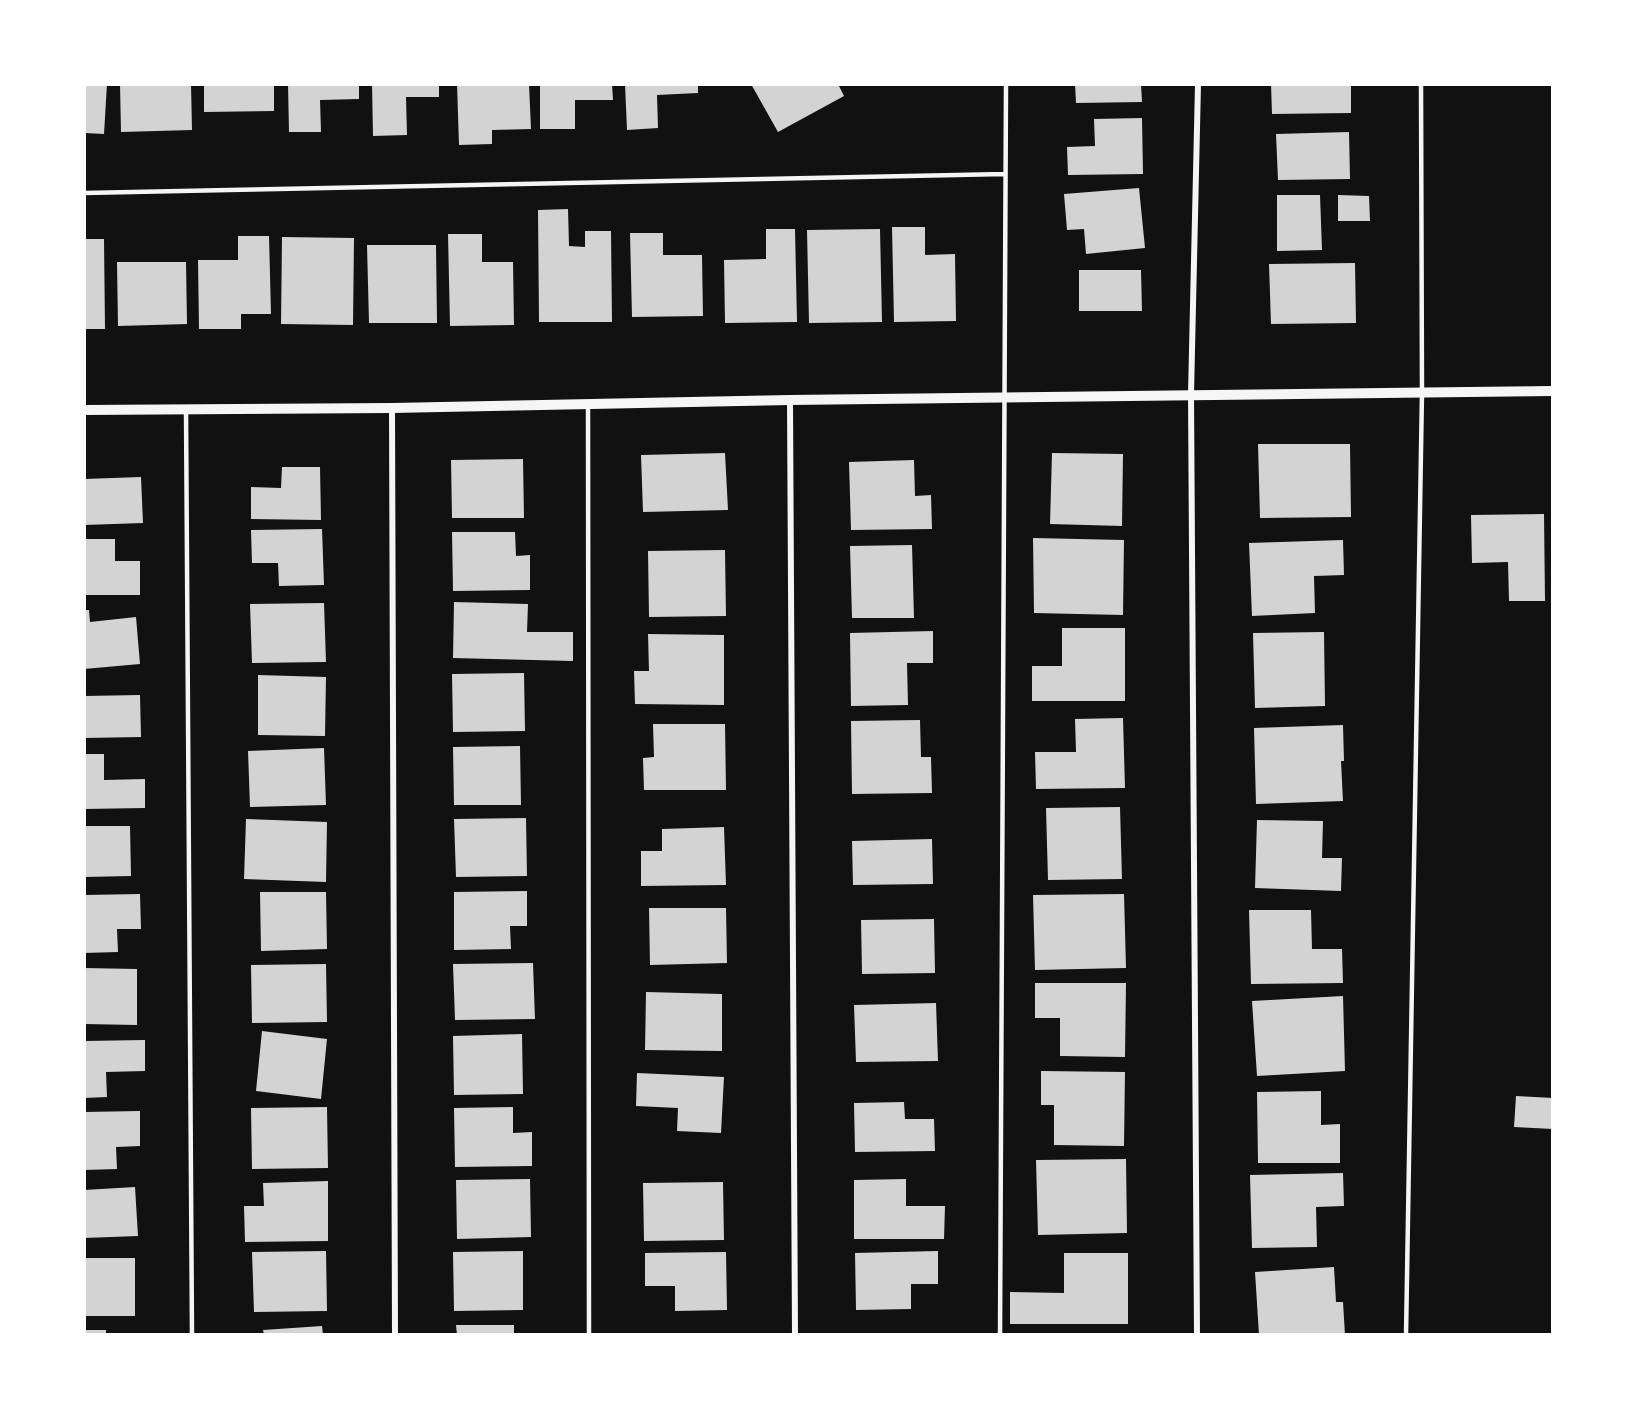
<!DOCTYPE html>
<style>
body{margin:0}
#map{position:relative;width:1637px;height:1419px;overflow:hidden;background:#111;font-family:Quicksand,sans-serif}
canvas{display:block}
.frame{position:absolute;inset:0;border:86px solid #fff;pointer-events:none}
</style>
<div id="map">
<canvas width="1637" height="1419"></canvas>
<div class="frame"></div>
</div>
<script>
const context = document.querySelector('canvas').getContext('2d');
context.lineJoin = 'round';
function paint(path, color) { context.fillStyle = color; context.fill(path, 'evenodd'); }
const shape = rows => new Path2D(rows.map(r => 'M' + r).join(''));
function stroke(path, color, width, dash) { context.strokeStyle = color; context.lineWidth = width; context.lineCap = dash ? 'butt' : 'round'; context.setLineDash(dash || []); context.stroke(path); }
paint(shape([
 [84,84,107,84,104,134,84,133],
 [120,84,191,84,192,130,121,132],
 [204,84,274,84,274,111,204,112],
 [288,84,359,84,359,99,320,100,321,132,289,132],
 [372,84,439,84,439,97,406,97,407,135,373,136],
 [457,84,529,84,531,129,492,130,492,144,459,145],
 [540,84,612,84,613,100,575,100,575,129,540,129],
 [625,84,698,84,698,93,657,95,658,128,627,130],
 [751,84,838,84,844,96,778,132],
 [1075,84,1141,84,1142,102,1076,103],
 [1271,84,1351,84,1351,113,1272,114],
 [1142,118,1143,174,1068,175,1067,147,1095,146,1094,119],
 [1349,132,1350,179,1278,180,1276,134],
 [1139,188,1145,248,1086,254,1084,229,1067,230,1064,194],
 [1277,195,1320,195,1322,250,1277,251],
 [1338,195,1369,196,1370,221,1338,221],
 [568,209,569,246,585,247,585,231,611,231,612,322,539,322,538,210],
 [892,227,925,227,925,255,955,254,956,321,894,322],
 [766,229,795,229,797,322,725,323,724,260,766,259],
 [880,229,882,322,809,323,807,230],
 [630,233,663,233,663,255,702,255,703,316,632,317],
 [448,234,482,234,482,262,513,262,514,325,450,326],
 [238,236,269,236,271,314,241,314,241,329,199,329,198,260,238,260],
 [282,237,354,238,353,325,281,324],
 [84,239,104,239,105,329,84,329],
 [367,245,436,245,437,323,369,323],
 [117,262,186,262,187,324,118,326],
 [1355,263,1356,323,1271,324,1269,264],
 [1079,270,1141,270,1142,311,1079,311],
 [1258,444,1350,444,1351,517,1260,518],
 [725,453,728,510,643,512,641,455],
 [1052,453,1123,454,1122,526,1050,524],
 [523,459,524,518,452,518,451,460],
 [914,460,915,496,931,495,932,529,851,530,849,462],
 [282,467,320,467,321,520,251,519,251,487,281,488],
 [141,477,143,523,84,525,84,479],
 [1544,514,1545,601,1509,601,1508,562,1472,563,1471,515],
 [322,529,324,585,279,586,278,563,252,563,251,530],
 [452,532,515,532,516,556,530,555,530,590,453,591],
 [1033,538,1124,540,1123,615,1034,613],
 [84,539,115,539,115,561,140,561,140,595,84,595],
 [1343,540,1344,575,1314,576,1315,613,1252,616,1249,543],
 [912,545,914,618,852,618,850,546],
 [725,550,726,616,649,617,648,551],
 [454,602,528,604,527,632,573,632,573,661,453,658],
 [324,603,326,662,252,663,250,604],
 [84,610,89,610,90,622,136,617,140,664,84,669],
 [1062,628,1125,628,1125,701,1032,701,1032,666,1062,666],
 [933,631,933,663,907,663,908,705,851,706,850,633],
 [1324,632,1325,706,1255,708,1253,633],
 [648,634,724,635,724,705,635,704,634,671,649,671],
 [524,673,525,731,453,732,452,674],
 [258,675,326,677,325,736,258,735],
 [140,695,141,737,84,738,84,696],
 [1123,718,1125,788,1036,789,1035,752,1076,752,1075,719],
 [920,720,921,757,931,757,932,793,852,794,851,721],
 [653,724,725,724,726,790,644,790,643,758,654,757],
 [1343,725,1344,761,1341,761,1343,801,1256,804,1254,728],
 [520,746,521,805,454,805,453,747],
 [324,748,326,805,250,807,248,751],
 [84,754,104,754,104,780,145,779,145,808,84,809],
 [1120,807,1122,879,1048,880,1046,808],
 [526,818,527,876,456,877,454,819],
 [246,819,327,822,326,882,244,879],
 [1257,820,1323,821,1322,858,1342,858,1341,891,1255,888],
 [84,826,130,826,131,876,84,877],
 [724,827,726,885,641,886,641,851,662,851,662,829],
 [932,839,933,884,853,885,852,841],
 [527,891,527,926,510,926,511,949,454,950,454,892],
 [260,892,326,892,327,949,261,951],
 [140,894,141,929,117,929,118,952,84,953,84,895],
 [1124,894,1126,968,1035,970,1033,895],
 [649,908,726,908,727,963,650,965],
 [1249,910,1311,910,1312,949,1342,949,1343,983,1251,984],
 [934,919,935,973,862,974,861,920],
 [533,963,535,1019,455,1020,453,964],
 [326,964,327,1022,252,1023,251,965],
 [84,968,137,969,137,1025,84,1024],
 [1035,983,1126,983,1125,1057,1060,1056,1060,1018,1035,1018],
 [646,992,722,994,722,1051,645,1050],
 [1343,996,1345,1071,1257,1076,1252,1001],
 [936,1003,938,1061,856,1062,854,1005],
 [262,1031,327,1039,321,1099,256,1091],
 [522,1034,523,1094,454,1095,453,1036],
 [145,1040,145,1071,106,1072,107,1097,84,1098,84,1041],
 [1041,1071,1125,1072,1124,1146,1054,1145,1054,1105,1041,1105],
 [637,1073,724,1077,721,1133,677,1131,678,1108,636,1106],
 [1321,1091,1321,1125,1340,1124,1340,1163,1258,1163,1257,1092],
 [1516,1096,1553,1098,1553,1129,1514,1127],
 [904,1102,905,1119,934,1119,935,1151,855,1152,854,1103],
 [327,1107,328,1168,252,1169,251,1108],
 [513,1107,513,1133,532,1132,532,1166,455,1167,454,1108],
 [140,1111,140,1146,116,1147,117,1169,84,1170,84,1112],
 [1126,1159,1127,1233,1038,1235,1036,1160],
 [1343,1173,1344,1206,1316,1207,1317,1247,1252,1248,1250,1175],
 [530,1179,531,1237,457,1239,456,1180],
 [906,1179,906,1206,945,1206,944,1239,854,1239,854,1180],
 [328,1181,328,1241,245,1242,244,1206,264,1206,263,1183],
 [723,1182,724,1240,644,1241,643,1183],
 [135,1187,138,1236,84,1238,84,1190],
 [326,1251,327,1311,254,1312,252,1252],
 [523,1251,523,1310,454,1311,453,1252],
 [938,1251,938,1284,911,1284,911,1309,856,1310,855,1253],
 [726,1252,727,1310,675,1311,675,1286,645,1286,645,1253],
 [1064,1253,1128,1253,1128,1324,1010,1324,1010,1292,1064,1293],
 [84,1258,135,1258,135,1316,84,1316],
 [1334,1267,1336,1302,1343,1302,1345,1335,1259,1335,1255,1272],
 [456,1325,514,1325,514,1335,457,1335],
 [322,1326,323,1335,264,1335,263,1330],
 [84,1330,106,1330,106,1335,84,1335]
]), '#d3d3d3');
stroke(shape([
 [84,193,1005,174],
 [588,405,589,1335],
 [186,409,192,1335],
 [1000,1335,1006,84],
 [1406,1335,1422,392,1421,84]
]), '#f5f5f5', 4.5);
stroke(shape([
 [790,400,795,1335],
 [392,408,395,1335],
 [1197,1335,1191,394,1198,84]
]), '#f5f5f5', 6);
stroke(shape([
 [84,410,392,408,790,400,1553,391]
]), '#f5f5f5', 10);
</script>
